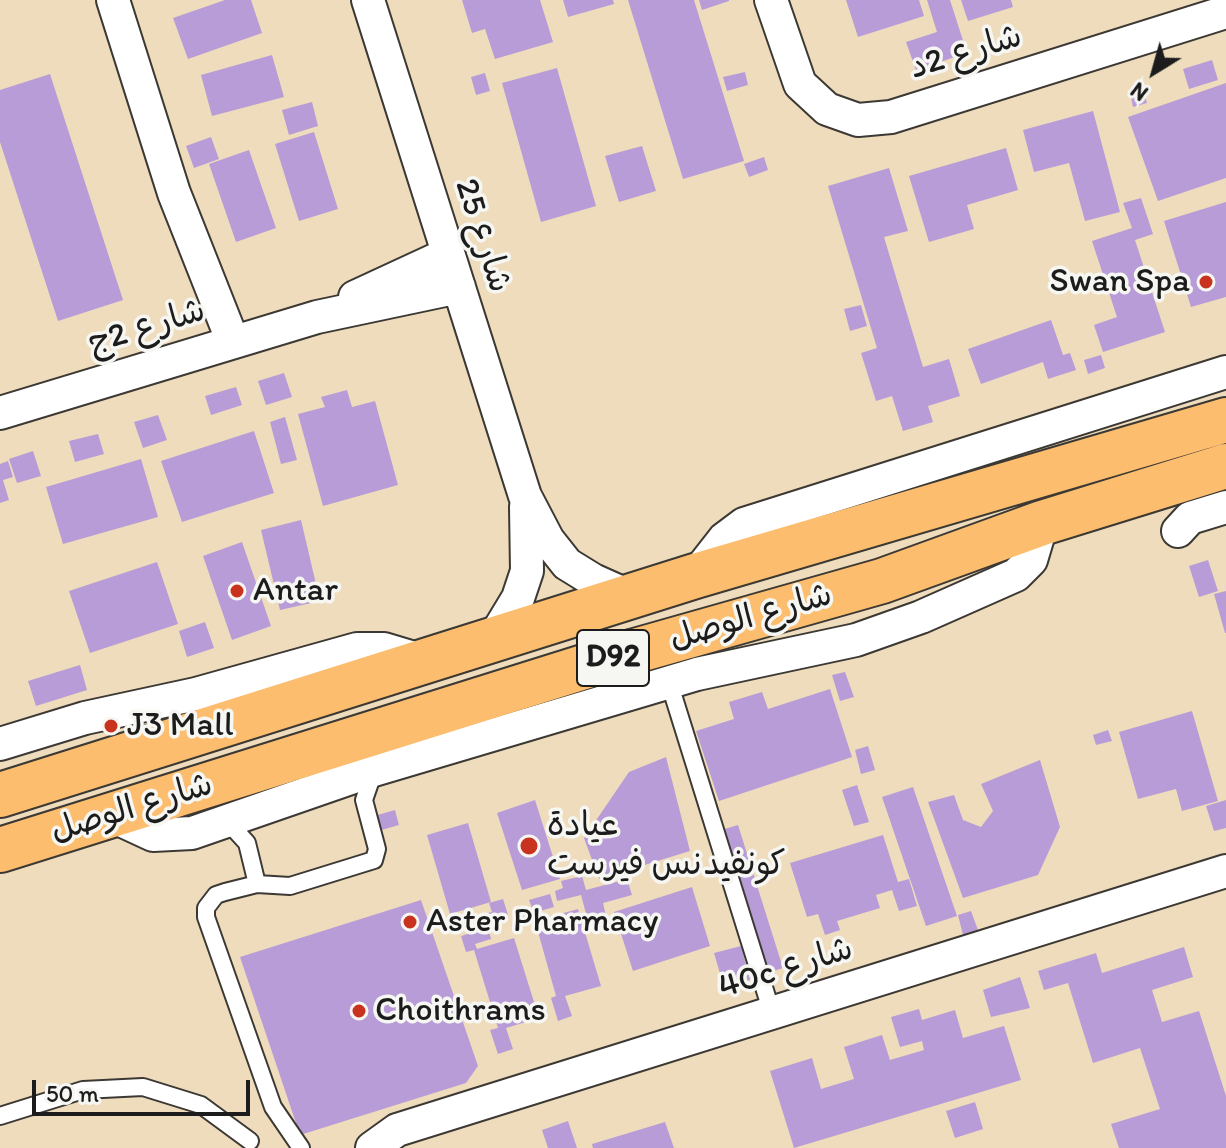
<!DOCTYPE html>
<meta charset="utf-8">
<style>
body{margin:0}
#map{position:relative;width:1226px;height:1148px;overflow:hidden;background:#efdcbc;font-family:Itim,sans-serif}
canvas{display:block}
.north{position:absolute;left:1114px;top:32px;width:80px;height:80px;-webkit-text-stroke:6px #f6f6f2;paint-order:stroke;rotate:217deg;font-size:22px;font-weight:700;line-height:32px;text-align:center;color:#1c1c1c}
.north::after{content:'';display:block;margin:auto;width:28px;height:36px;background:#1c1c1c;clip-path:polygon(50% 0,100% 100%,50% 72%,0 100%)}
.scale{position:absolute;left:32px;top:1080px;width:218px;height:36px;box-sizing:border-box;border:4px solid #1c1c1c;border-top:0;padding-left:10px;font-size:24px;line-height:28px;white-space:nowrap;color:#1c1c1c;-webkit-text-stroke:6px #f6f6f2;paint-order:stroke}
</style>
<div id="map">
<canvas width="1226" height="1148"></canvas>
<div class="north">N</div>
<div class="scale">50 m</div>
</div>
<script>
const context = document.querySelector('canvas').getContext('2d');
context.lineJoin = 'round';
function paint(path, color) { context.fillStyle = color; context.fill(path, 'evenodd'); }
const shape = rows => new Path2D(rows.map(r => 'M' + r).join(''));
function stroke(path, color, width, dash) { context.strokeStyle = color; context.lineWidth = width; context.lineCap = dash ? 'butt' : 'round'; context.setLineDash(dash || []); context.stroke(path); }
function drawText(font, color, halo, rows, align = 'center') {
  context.font = font + ' Itim,"Playpen Sans Arabic",sans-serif'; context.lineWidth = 7; context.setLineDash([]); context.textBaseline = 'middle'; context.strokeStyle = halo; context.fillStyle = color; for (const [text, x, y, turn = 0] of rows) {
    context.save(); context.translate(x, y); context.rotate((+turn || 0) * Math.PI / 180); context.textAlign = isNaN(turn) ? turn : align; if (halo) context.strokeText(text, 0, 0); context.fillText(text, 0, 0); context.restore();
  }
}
paint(shape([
 [225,0,251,0,262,33,188,59,173,18],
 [462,0,540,0,553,42,495,59,485,29,472,33],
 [563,0,613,0,614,4,568,17],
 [628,0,694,0,744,161,683,179],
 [699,0,729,0,729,1,702,10],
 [846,0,919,0,924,16,858,37],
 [927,0,950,0,967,53,916,70,906,42,937,32],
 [961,0,1011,0,1013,7,968,21],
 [272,55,284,97,212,116,201,75],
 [1212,60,1218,80,1189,89,1183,69],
 [557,68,596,206,541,222,502,83],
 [745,72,748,85,727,91,723,77],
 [485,73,490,91,476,95,471,77],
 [50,74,123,300,58,321,0,142,0,90],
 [1226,83,1226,178,1158,201,1128,117],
 [1143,90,1147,103,1133,107,1130,93],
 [312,102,318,126,289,135,282,110],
 [1093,111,1120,212,1085,221,1069,163,1034,172,1023,130],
 [314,132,338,209,299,221,275,144],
 [211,137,219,159,194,168,186,146],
 [642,146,656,191,619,202,605,156],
 [1006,148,1018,190,967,205,974,229,929,242,909,176],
 [249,150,276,228,236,242,209,164],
 [764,157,768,170,749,177,744,164],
 [889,168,908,231,884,237,923,367,949,359,960,396,928,406,933,422,903,431,892,396,876,401,861,353,877,348,828,186],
 [1141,198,1153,234,1135,240,1165,332,1103,352,1094,325,1117,317,1092,241,1132,228,1123,203],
 [1226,202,1226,297,1191,307,1164,221],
 [861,305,867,326,850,331,844,309],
 [1051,320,1063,355,1070,353,1076,370,1048,379,1043,362,981,384,968,349],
 [1101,355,1105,368,1088,374,1084,360],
 [284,373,292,397,266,405,258,381],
 [236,387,242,405,211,415,205,396],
 [347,390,352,407,375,401,398,485,323,506,298,414,325,407,321,397],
 [158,415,167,440,143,448,134,422],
 [285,417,297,460,281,464,270,422],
 [254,431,274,493,182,522,161,461],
 [98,434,104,454,75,462,69,441],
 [33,451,41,476,17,483,9,459],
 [141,459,158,517,63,544,46,487],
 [8,461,13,477,3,480,9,500,0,503,0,464],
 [301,520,320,601,280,610,261,530],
 [242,542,271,626,232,640,203,556],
 [1208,560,1218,591,1199,597,1189,566],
 [157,562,178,624,90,653,69,591],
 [1226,591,1226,633,1225,633,1214,594],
 [205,622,214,648,187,657,179,631],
 [80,665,87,690,36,706,28,681],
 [845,672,854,697,840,701,832,675],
 [830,689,852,757,719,801,696,731,734,719,729,702,762,692,768,709],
 [1192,711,1218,801,1182,811,1176,789,1138,799,1119,732],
 [1108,730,1112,741,1096,745,1093,735],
 [868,746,875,770,861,774,855,750],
 [666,757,690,851,599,879,584,838,629,772],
 [1040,760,1060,827,1038,875,963,898,928,802,954,795,963,820,981,827,993,811,981,784],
 [857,785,869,822,854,826,842,790],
 [913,787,957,916,926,926,882,797],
 [535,800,560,879,522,890,497,813],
 [1226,800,1226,828,1214,831,1206,806],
 [395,810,399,825,378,831,374,816],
 [468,823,491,902,450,914,427,835],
 [738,825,783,968,767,973,718,831],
 [883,835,898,882,909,879,917,906,899,911,892,890,876,895,880,908,837,921,840,930,825,935,818,914,807,917,790,863],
 [582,876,586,890,627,879,632,895,603,903,606,916,588,921,581,895,557,901,555,891,563,888,561,881],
 [692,887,710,946,633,971,614,912],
 [550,894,554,907,533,913,535,921,524,924,520,911,532,908,529,900],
 [503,899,509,918,483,926,480,915,492,912,489,903],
 [421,900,478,1066,466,1083,300,1135,240,957],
 [578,909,601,986,565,996,572,1016,558,1021,551,998,556,996,535,921],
 [971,911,978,930,963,935,958,915],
 [488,928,491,939,475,944,477,949,514,938,539,1018,506,1028,513,1049,498,1054,490,1030,498,1028,474,950,466,952,461,936],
 [741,946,750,980,724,987,714,953],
 [1184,947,1193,977,1152,990,1162,1022,1199,1011,1226,1096,1226,1148,1119,1148,1111,1124,1160,1109,1140,1048,1093,1063,1068,983,1044,990,1038,971,1096,953,1102,973],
 [1020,977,1030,1008,991,1017,983,990],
 [919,1009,922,1020,955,1010,963,1038,1004,1026,1021,1080,794,1148,770,1071,812,1058,821,1089,854,1079,844,1047,882,1035,890,1060,924,1050,922,1041,900,1047,891,1017],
 [975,1102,983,1129,955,1138,946,1111],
 [568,1121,577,1148,548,1148,542,1130],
 [665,1122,674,1148,593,1148,592,1144]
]), '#b89cd7');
const lane = shape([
 [669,682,772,1013],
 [226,820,247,843,257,884],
 [0,1116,83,1090,143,1087,201,1105,250,1141],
 [301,1148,273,1107,206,917,206,908,216,895,225,892,257,884,290,886,374,860,377,849,364,800,374,771]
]);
const street = shape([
 [113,0,174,193,233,342],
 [368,0,525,496,548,540,567,564,593,580,631,597],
 [771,0,800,84,827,109,858,120,891,117,1226,12],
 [355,297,448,254],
 [0,413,317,317,459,287],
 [1178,531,1190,518,1226,507],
 [695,576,724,539,744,524,1226,372],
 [492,641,518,598,527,571,526,507],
 [0,744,85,718,196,694,357,649,384,649,424,661],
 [112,816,153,835,192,833,374,770,697,674,856,640,921,617,1016,575,1031,560,1042,523],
 [372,1148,397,1130,1226,871]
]);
const primary = shape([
 [0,795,695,576,1226,420],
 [0,850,635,651,882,581,1042,523,1226,466]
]);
stroke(lane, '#3c3934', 20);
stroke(street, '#3c3934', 36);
stroke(primary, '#3c3934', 48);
stroke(lane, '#fff', 16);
stroke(street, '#fff', 32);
stroke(primary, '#fcbd6f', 44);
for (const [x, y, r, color] of [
 [1206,282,8,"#c8321e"],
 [237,591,8,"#c8321e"],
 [111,726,8,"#c8321e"],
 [529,846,10,"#c8321e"],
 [410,922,8,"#c8321e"],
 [359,1011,8,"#c8321e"]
]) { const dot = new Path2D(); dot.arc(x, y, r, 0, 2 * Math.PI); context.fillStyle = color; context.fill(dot); stroke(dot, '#f6f6f2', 3); }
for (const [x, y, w] of [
 [613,658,72]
]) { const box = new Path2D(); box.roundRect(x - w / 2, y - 28, w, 56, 6); context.fillStyle = '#f6f6f2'; context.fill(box); stroke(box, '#1c1c1c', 2); }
drawText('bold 32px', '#1c1c1c', null, [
 ["D92",613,658]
]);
drawText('34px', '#1c1c1c', '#f6f6f2', [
 ["شارع 2د",966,53,-17],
 ["شارع 25",482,236,72],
 ["شارع 2ج",147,328,-17],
 ["شارع الوصل",751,618,-16],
 ["شارع الوصل",132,809,-17],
 ["40c شارع",786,969,-17]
]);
drawText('34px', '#1c1c1c', '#f6f6f2', [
 ["Swan Spa",1190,282,"right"],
 ["Antar",253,591],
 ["J3 Mall",127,726],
 ["عيادة",547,826],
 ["كونفيدنس فيرست",547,865],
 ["Aster Pharmacy",426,922],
 ["Choithrams",375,1011]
], 'left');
</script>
